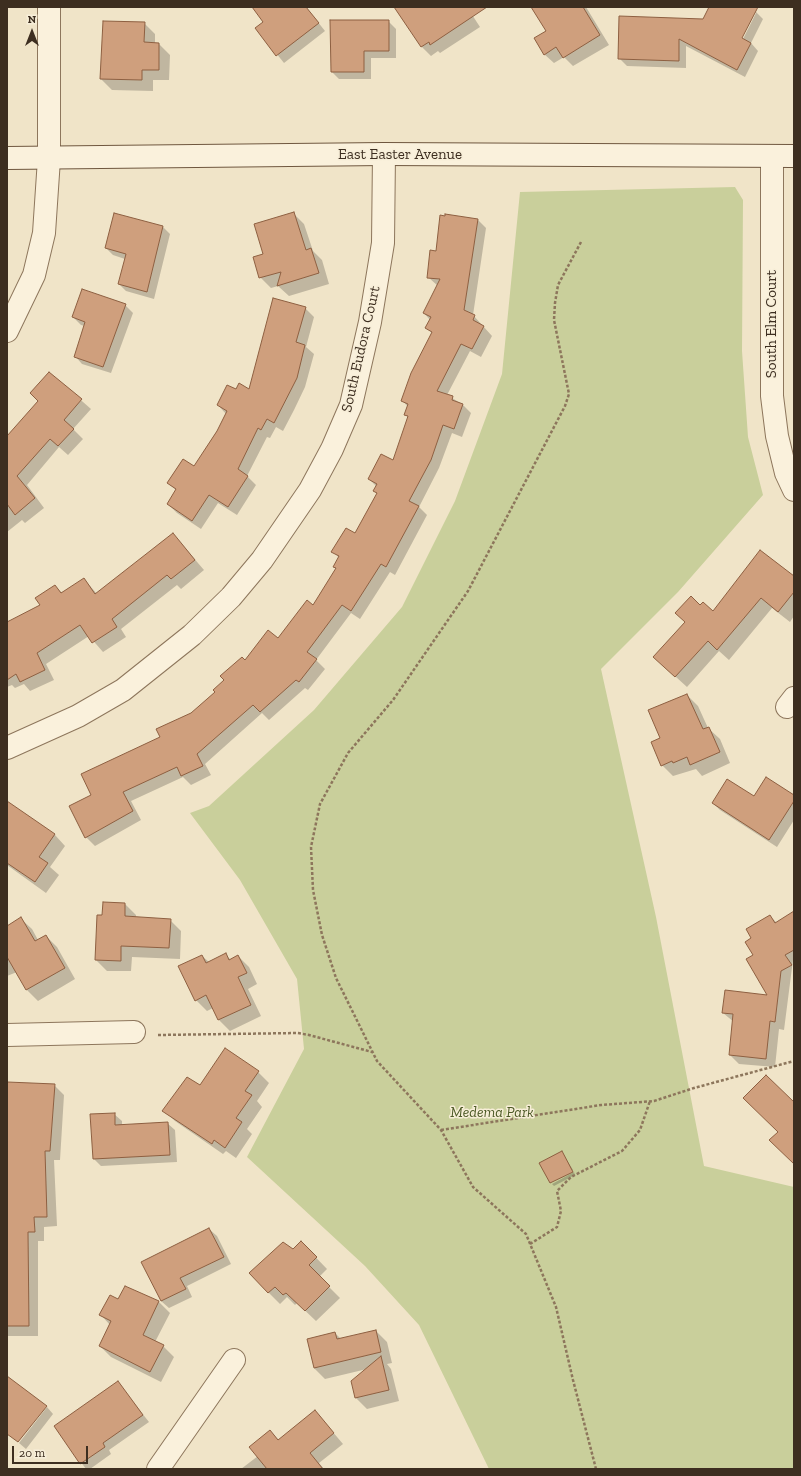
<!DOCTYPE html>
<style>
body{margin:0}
#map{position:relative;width:801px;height:1476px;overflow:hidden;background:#f0e4c8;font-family:"Zilla Slab",serif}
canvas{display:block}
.frame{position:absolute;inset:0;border:8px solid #3d2e20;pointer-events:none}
.north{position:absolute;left:12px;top:12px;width:40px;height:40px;-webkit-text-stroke:3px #f7eed8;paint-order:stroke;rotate:0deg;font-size:11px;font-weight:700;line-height:16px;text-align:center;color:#3d2e20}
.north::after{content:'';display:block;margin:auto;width:14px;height:18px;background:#3d2e20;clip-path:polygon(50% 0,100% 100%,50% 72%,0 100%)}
.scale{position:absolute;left:12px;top:1446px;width:76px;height:18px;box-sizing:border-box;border:2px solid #3d2e20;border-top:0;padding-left:5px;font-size:12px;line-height:14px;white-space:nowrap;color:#3d2e20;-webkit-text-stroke:3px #f7eed8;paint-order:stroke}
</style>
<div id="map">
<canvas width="801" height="1476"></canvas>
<div class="frame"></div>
<div class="north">N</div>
<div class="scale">20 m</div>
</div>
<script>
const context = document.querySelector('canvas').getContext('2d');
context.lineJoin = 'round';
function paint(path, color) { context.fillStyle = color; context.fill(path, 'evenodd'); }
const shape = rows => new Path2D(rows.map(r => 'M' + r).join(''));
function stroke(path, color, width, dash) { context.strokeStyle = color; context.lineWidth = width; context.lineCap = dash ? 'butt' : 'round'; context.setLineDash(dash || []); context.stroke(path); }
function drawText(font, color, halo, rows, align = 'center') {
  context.font = font + ' "Zilla Slab",serif'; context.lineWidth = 3; context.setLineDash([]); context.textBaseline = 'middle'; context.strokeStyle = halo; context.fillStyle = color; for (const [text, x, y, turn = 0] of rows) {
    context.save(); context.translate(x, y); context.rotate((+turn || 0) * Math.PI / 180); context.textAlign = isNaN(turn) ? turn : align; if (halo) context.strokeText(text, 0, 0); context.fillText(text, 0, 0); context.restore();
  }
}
paint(shape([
 [735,187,743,200,742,351,748,437,763,495,678,592,601,669,656,917,704,1166,794,1187,794,1469,489,1469,419,1325,365,1266,247,1157,304,1049,297,979,240,880,190,813,209,806,314,710,402,607,455,501,502,374,520,192]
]), '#c9cf9b');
paint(shape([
 [253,7,306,7,325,31,284,63,256,28,265,22],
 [408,7,467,7,480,27,440,53,438,51,431,56,422,47,399,13],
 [532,7,586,7,609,45,573,66,564,57,554,63,544,54,547,31],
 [711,7,746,7,756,12,763,19,751,43,758,51,745,77,686,46,686,68,627,66,619,58,704,20],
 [754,13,756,13,741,43,739,42],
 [388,21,396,29,396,58,371,58,371,79,339,79,332,72],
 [144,23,155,34,155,43,159,44,170,55,169,80,153,80,153,91,112,90,101,79],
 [293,213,304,224,313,251,322,260,329,284,289,296,278,286,271,288,260,277,264,254],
 [115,214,163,227,170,234,154,299,126,291,119,284,125,259,113,255,106,248],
 [478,220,486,228,473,315,492,336,481,357,470,351,447,395,462,404,471,413,462,437,452,433,439,468,419,507,427,515,395,575,390,572,360,619,351,613,316,660,325,669,308,690,305,688,269,720,262,713,205,764,211,775,191,785,183,777,131,801,141,820,95,846,86,837,93,795,192,714,216,692,245,662,278,639,313,606,336,569,334,567,339,558,333,551,355,534,377,494,374,490,376,486,369,479,394,461,409,418,406,415,408,407,402,400,433,334,427,328,430,320,424,313,438,286,428,277,437,252],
 [125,305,133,313,111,373,82,364,75,356,85,326,81,325,73,317],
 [305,308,314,317,306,347,314,354,305,387,294,410,283,431,276,427,270,438,267,437,247,476,256,485,237,515,218,503,201,529,177,513,168,504,177,491,168,483,194,468,217,432,226,414,218,405,237,391,250,390],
 [50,373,91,409,73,429,83,439,68,455,59,447,27,485,44,508,25,523,22,520,7,532,7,449,39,401],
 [173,534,204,570,181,589,177,585,121,629,126,637,103,652,89,636,46,664,54,680,30,691,24,684,15,688,12,685,7,687,7,623,42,606,55,586,62,593,84,579,97,594],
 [794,578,794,616,790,622,772,608,729,660,719,651,687,687,654,657,700,606,713,612],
 [687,695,698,706,708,728,720,739,730,763,702,776,696,769,673,776,662,765,662,739],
 [794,797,794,820,777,847,720,810,713,803],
 [12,806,55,835,65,846,50,867,59,875,46,893,7,865,7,812],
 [125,904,136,915,136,918,170,920,181,931,180,959,132,957,131,971,107,971,96,960,103,916],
 [794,913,794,952,784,1030,779,1029,775,1067,739,1064,730,1055,734,1022,723,1013,769,996,754,955,752,938,770,916,777,923],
 [21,919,32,929,38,940,46,936,57,947,75,979,38,1001,27,990,17,972,7,976,7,927],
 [225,954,231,960,238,956,249,967,257,984,248,989,261,1016,230,1031,219,1020,213,1008,207,1011,196,1000,202,956,209,962],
 [258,1072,269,1083,257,1101,262,1107,247,1129,252,1134,236,1158,226,1151,223,1154,175,1121,164,1110,200,1086],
 [7,1083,54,1085,64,1095,60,1160,54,1160,57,1226,44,1227,44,1241,38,1241,38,1336,7,1336],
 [114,1114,122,1121,122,1126,167,1123,175,1130,177,1162,101,1166,94,1159,91,1115],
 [562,1153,573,1170,551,1182],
 [574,1172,575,1175,554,1186,552,1184],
 [209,1229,217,1236,231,1264,187,1286,192,1297,169,1308,161,1301,142,1262],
 [301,1242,327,1269,319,1277,340,1298,316,1321,297,1303,295,1305,287,1297,280,1304,250,1274,293,1250],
 [125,1287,159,1302,170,1313,155,1342,163,1346,174,1357,161,1382,111,1357,100,1346,110,1325,101,1315,118,1300],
 [376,1331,387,1342,392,1363,387,1364,391,1369,399,1401,367,1409,356,1398,367,1369,325,1379,314,1368,335,1333,341,1339],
 [118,1383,149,1422,109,1450,111,1454,90,1469,86,1469,55,1427],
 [47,1407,53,1414,26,1449,19,1443],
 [315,1411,343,1444,319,1463,324,1469,241,1469,258,1456,270,1432,279,1440]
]), '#0003');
const building = shape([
 [252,7,306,7,319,23,276,56,255,28,263,22,252,7],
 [394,7,487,7,430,45,429,42,421,47,394,7],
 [531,7,583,7,600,35,563,58,556,47,544,55,534,38,546,31,531,7],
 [709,7,758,7,742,38,751,43,737,70,679,39,679,61,618,59,619,16,703,19,709,7],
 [330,20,389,20,389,51,364,51,364,72,331,72,330,20],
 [103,21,145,22,144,42,159,43,159,70,142,70,142,80,100,79,103,21],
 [294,212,306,250,311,248,319,273,277,286,281,272,259,278,253,257,263,254,254,224,294,212],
 [114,213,163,226,147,292,118,284,126,254,105,248,114,213],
 [445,214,478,219,464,310,475,315,473,320,484,326,472,349,461,344,437,391,453,396,452,400,463,404,454,429,443,425,431,460,409,501,419,506,386,567,381,564,351,611,342,605,307,652,317,659,299,682,296,680,260,712,253,705,197,754,203,766,181,776,177,767,123,792,133,811,85,838,69,806,91,795,81,774,160,737,156,729,191,713,215,692,213,690,224,680,220,676,242,657,245,660,268,630,278,638,307,600,313,605,336,568,333,567,339,556,331,552,346,528,355,533,377,493,373,491,377,484,368,479,381,454,393,460,408,416,404,415,408,404,401,401,411,373,432,332,425,328,431,317,423,313,440,279,427,278,430,250,436,251,440,215,445,216,445,214],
 [82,289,126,304,103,367,74,357,85,322,72,317,82,289],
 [273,298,306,307,296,342,305,345,297,378,274,423,267,419,261,430,258,428,238,469,248,476,228,507,209,495,192,521,167,504,176,489,167,483,183,459,194,466,217,431,227,411,217,405,227,385,236,389,239,383,249,389,273,298],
 [49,372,82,399,64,420,74,429,58,446,50,439,17,476,35,498,15,515,7,504,7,436,38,401,30,393,49,372],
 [173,533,195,560,171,579,167,575,112,619,117,627,92,643,80,625,37,653,45,670,20,682,16,674,7,680,7,622,40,605,35,598,55,585,61,593,84,578,95,594,173,533],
 [760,550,794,576,794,592,778,612,761,598,717,650,708,641,675,677,653,657,685,622,675,613,691,596,700,605,703,602,713,611,760,550],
 [687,694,703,729,709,727,720,752,690,765,687,757,673,763,672,761,661,766,651,742,660,738,648,710,687,694],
 [766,777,794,795,794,801,769,840,712,803,727,779,754,796,766,777],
 [7,801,55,834,39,857,48,863,35,882,7,863,7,801],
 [103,902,125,903,125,916,171,919,169,948,121,946,121,961,95,960,97,915,102,915,103,902],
 [794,911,794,950,785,955,792,965,781,971,775,1022,770,1021,766,1059,729,1055,733,1014,722,1013,725,990,767,995,746,959,753,955,745,942,751,938,746,929,770,915,775,923,794,911],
 [21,917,35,941,46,935,65,968,26,990,7,957,7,926,21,917],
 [226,953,229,960,238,955,247,973,238,977,251,1005,218,1020,206,995,195,1001,178,966,202,955,206,963,226,953],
 [225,1048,259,1071,245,1091,252,1095,236,1118,242,1122,225,1148,214,1140,212,1144,162,1111,187,1077,200,1085,225,1048],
 [766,1075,794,1102,794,1164,769,1140,778,1132,743,1098,766,1075],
 [7,1082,55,1084,50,1151,45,1151,47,1217,34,1217,35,1232,28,1232,29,1326,7,1326,7,1082],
 [115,1113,115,1125,168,1122,170,1155,93,1159,90,1114,115,1113],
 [562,1151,573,1172,550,1183,539,1163,562,1151],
 [209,1228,224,1257,180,1278,186,1289,161,1301,141,1262,209,1228],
 [301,1241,317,1257,309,1265,330,1286,305,1311,286,1293,283,1295,275,1287,268,1293,249,1273,283,1242,293,1249,301,1241],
 [125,1286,159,1301,143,1335,164,1345,150,1372,99,1346,111,1321,99,1315,110,1295,118,1299,125,1286],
 [376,1330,381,1352,314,1368,307,1339,335,1332,337,1339,376,1330],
 [381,1356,389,1390,355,1398,351,1381,381,1356],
 [7,1376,47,1406,18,1442,7,1434,7,1376],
 [118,1381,143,1415,103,1443,105,1447,80,1464,54,1426,118,1381],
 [315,1410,334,1433,310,1453,323,1469,267,1469,249,1447,270,1430,278,1440,315,1410]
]);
paint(building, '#cf9f7d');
stroke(building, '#8d5f41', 1);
const street = shape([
 [772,156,772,396,777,436,786,473,794,490],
 [7,331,34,275,44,233,49,159,49,7],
 [787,707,794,698],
 [7,748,78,716,123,690,192,635,231,597,262,560,310,490,332,449,351,405,370,322,383,243,384,154],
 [7,1035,134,1032],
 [158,1469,234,1360]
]);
const secondary = shape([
 [7,158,384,154,794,156]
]);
stroke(street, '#8d765c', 24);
stroke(secondary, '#6f573f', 24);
stroke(shape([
 [581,242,558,285,555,303,554,320,569,394,565,406,468,591,393,700,348,753,320,804,311,847,313,890,322,935,336,978,377,1061,441,1130,473,1187,526,1234,556,1307,573,1380,596,1469],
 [158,1035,298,1033,309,1035,372,1052],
 [441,1130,601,1105,654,1101,694,1088,794,1061],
 [530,1244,557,1227,561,1211,557,1191,571,1177,622,1151,640,1130,650,1101]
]), '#8d765c', 2.5, [3, 2]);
stroke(street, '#faf1dc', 22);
stroke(secondary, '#faf1dc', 22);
drawText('15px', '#3d2e20', '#f7eed8', [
 ["East Easter Avenue",400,155],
 ["South Elm Court",772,324,-90],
 ["South Eudora Court",361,349,-77]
]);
drawText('italic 15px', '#4d5a26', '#f7eed8', [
 ["Medema Park",492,1113]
]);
</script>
